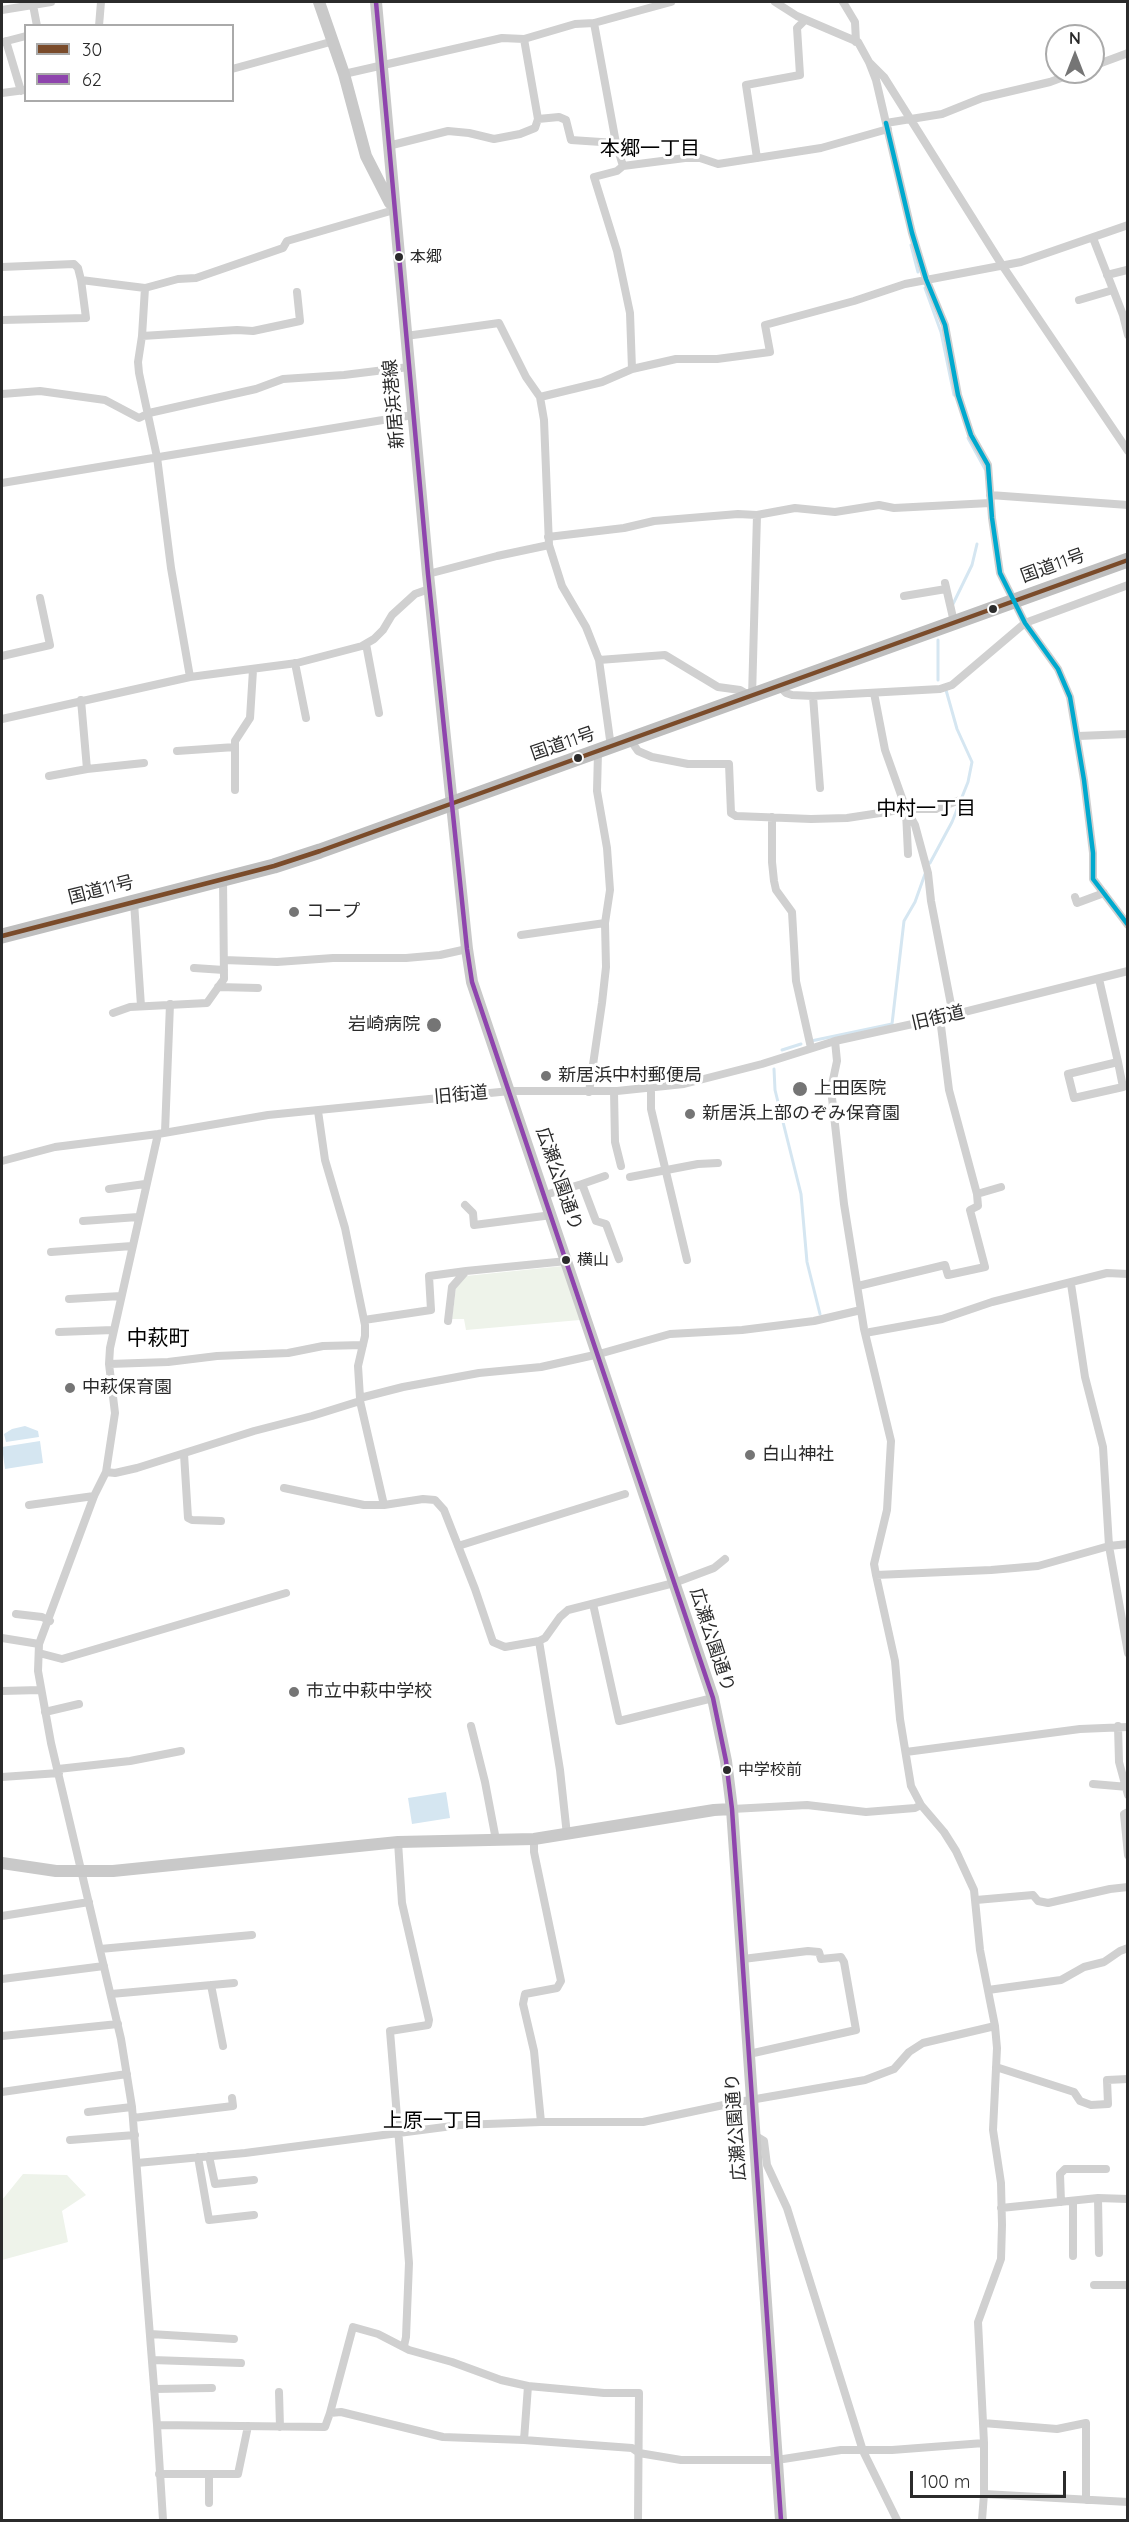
<!DOCTYPE html>
<meta charset="utf-8">
<style>
body{margin:0}
#map{position:relative;width:1129px;height:2522px;overflow:hidden;background:#fff;font-family:Quicksand,sans-serif}
canvas{display:block}
.frame{position:absolute;inset:0;border:3px solid #2b2b2b;pointer-events:none}
.legend{position:absolute;left:24px;top:24px;width:210px;height:78px;box-sizing:border-box;background:#fff;border:2px solid #aaa;margin:0;padding:8px 10px;list-style:none;font-size:18px;color:#2b2b2b}
.legend li{display:flex;align-items:center;gap:12px;height:30px}
.legend b{width:30px;border:2px solid #aaa}
.north{position:absolute;left:1045px;top:24px;width:60px;height:60px;box-sizing:border-box;background:#fff;border:2px solid #aaa;border-radius:50%;rotate:0deg;font-size:16px;font-weight:700;line-height:24px;text-align:center;color:#2b2b2b}
.north::after{content:'';display:block;margin:auto;width:21px;height:27px;background:#757575;clip-path:polygon(50% 0,100% 100%,50% 72%,0 100%)}
.scale{position:absolute;left:910px;top:2471px;width:156px;height:27px;box-sizing:border-box;border:3px solid #2b2b2b;border-top:0;padding-left:8px;font-size:18px;line-height:21px;white-space:nowrap;color:#2b2b2b;-webkit-text-stroke:4px #fff;paint-order:stroke}
</style>
<div id="map">
<canvas width="1129" height="2522"></canvas>
<div class="frame"></div>
<ul class="legend">
<li><b style="height:8px;background:#7a4b2a"></b>30</li>
<li><b style="height:8px;background:#8e44ad"></b>62</li>
</ul>
<div class="north">N</div>
<div class="scale">100 m</div>
</div>
<script>
const context = document.querySelector('canvas').getContext('2d');
context.lineJoin = 'round';
function paint(path, color) { context.fillStyle = color; context.fill(path, 'evenodd'); }
const shape = rows => new Path2D(rows.map(r => 'M' + r).join(''));
function stroke(path, color, width, dash) { context.strokeStyle = color; context.lineWidth = width; context.lineCap = dash ? 'butt' : 'round'; context.setLineDash(dash || []); context.stroke(path); }
function drawText(font, color, halo, rows, align = 'center') {
  context.font = font + ' Quicksand,"Noto Sans JP",sans-serif'; context.lineWidth = 6; context.setLineDash([]); context.textBaseline = 'middle'; context.strokeStyle = halo; context.fillStyle = color; for (const [text, x, y, turn = 0] of rows) {
    context.save(); context.translate(x, y); context.rotate((+turn || 0) * Math.PI / 180); context.textAlign = isNaN(turn) ? turn : align; if (halo) context.strokeText(text, 0, 0); context.fillText(text, 0, 0); context.restore();
  }
}
paint(shape([
 [563,1266,580,1320,466,1330,464,1319,452,1319,456,1288,466,1276],
 [23,2174,67,2175,86,2195,62,2211,68,2242,2,2260,2,2200]
]), '#eef3ea');
paint(shape([
 [25,1426,38,1431,39,1437,6,1442,4,1434,12,1429],
 [40,1441,43,1463,5,1469,2,1447],
 [446,1792,450,1818,412,1824,408,1798]
]), '#d5e6f1');
stroke(shape([
 [911,245,918,272],
 [925,288,941,332,954,395],
 [968,438,985,469],
 [953,604,972,565,977,544],
 [938,640,938,680],
 [930,863,952,822,968,782,972,762,957,729,946,690],
 [811,1041,892,1024,904,921,915,902,925,874],
 [782,1050,801,1044],
 [774,1069,775,1090,801,1194,807,1262,820,1314]
]), '#d5e6f1', 3);
stroke(shape([
 [775,2,797,16,858,42,869,62,876,80,886,123,942,114,982,98,1050,82,1077,72],
 [843,2,855,22,856,42],
 [33,5,37,26],
 [2,10,51,2],
 [594,23,616,143,623,166,617,171,594,177,617,251,630,313,632,369],
 [99,26,101,2],
 [6,41,21,91],
 [3,42,26,36],
 [869,62,884,77,1002,265,1128,451],
 [1093,66,1128,53],
 [232,69,334,41],
 [344,74,502,38,524,39,575,24,594,23,671,2],
 [2,93,25,90],
 [538,119,559,117,566,120,571,140,616,143],
 [886,123,912,233,926,279,945,325,958,395,971,435,988,465,992,518,1000,573,1025,623,1058,669,1070,697,1084,780,1093,853,1093,879,1128,925],
 [388,146,448,131,469,133,494,139,520,134,535,128,538,119,524,39],
 [757,158,746,85,800,75,797,28,805,20],
 [623,166,685,158,700,158,718,164,821,148,888,129],
 [1093,238,1123,315,1128,335],
 [2,267,74,264,78,268,81,280,86,318,2,320],
 [1107,275,1127,270],
 [81,280,145,288,178,279,196,278,283,248,287,241,394,210],
 [145,288,142,336,237,330,253,331,300,321,297,292],
 [1079,300,1113,290],
 [142,336,138,362,139,373,157,457,171,568,190,677],
 [406,336,499,323,526,377,540,397,544,420,549,545,562,586,586,627,599,660,611,747],
 [2,394,40,391,105,400,139,418,149,413,256,389,283,379,344,375,409,367],
 [540,397,602,382,632,369,676,359,717,359,770,352,765,325,854,301,905,284,1021,262,1128,225],
 [2,483,413,415],
 [990,495,1128,505],
 [548,537,624,528,654,521,738,514,757,515,795,508,835,512,879,505,894,508,990,503],
 [428,574,497,556,549,545],
 [945,583,954,622],
 [904,596,946,589],
 [366,644,379,713],
 [2,656,50,645,40,598],
 [599,660,665,655,718,687,740,690,752,697,757,515],
 [295,663,306,718],
 [779,686,786,693,792,695,813,696,940,689,952,685,1025,623,1128,585],
 [874,693,885,750,906,809,936,809,957,801],
 [813,696,820,788],
 [81,700,87,769,144,763],
 [2,719,190,677,297,663,362,646,374,639,383,630,392,615,415,594,429,589],
 [1078,736,1128,734],
 [631,741,638,751,652,757,688,764,729,764,731,813,736,816,811,819,847,818,906,809,915,825,928,873,931,901,953,1015],
 [177,751,235,747],
 [49,776,87,769],
 [235,790,235,741,250,718,253,670],
 [906,812,908,854],
 [772,817,772,862,774,881,776,890,792,912,796,981,811,1048],
 [1075,897,1077,903,1104,893],
 [134,902,141,1006],
 [521,935,605,923],
 [224,960,277,962,333,958,406,958,440,955,467,949],
 [194,968,224,970],
 [1099,979,1118,1062,1123,1087,1074,1098,1068,1074,1118,1062],
 [218,987,258,988],
 [113,1013,130,1007,207,1003,224,979,223,878],
 [940,1018,949,1090,977,1194,1001,1187],
 [835,1041,837,1061,831,1089,844,1204,864,1329,891,1441,887,1510,874,1564,876,1575,895,1661,900,1719,911,1786,921,1805,944,1832,956,1851,974,1890,980,1950,995,2026,997,2048,993,2130,1001,2183,1002,2225,1001,2259,978,2322,984,2443,984,2494,982,2520],
 [651,1089,651,1109,687,1260],
 [614,1091,615,1142,621,1166],
 [589,1092,602,1003,606,967,605,923,610,890,607,848,597,791,598,752],
 [318,1111,325,1160,345,1228,365,1325,365,1336,358,1366,360,1398],
 [165,1132,170,1004],
 [158,1134,110,1348,109,1364,115,1413,106,1472,94,1496,39,1644,38,1671,51,1743,121,2039,132,2107,157,2425,163,2520],
 [2,1161,55,1147,158,1134,268,1115,510,1091,617,1091,684,1084,762,1064,835,1041,940,1018,1128,971],
 [630,1177,698,1164,718,1163],
 [582,1184,605,1176],
 [109,1189,145,1184],
 [545,1195,582,1184,596,1221,606,1224,619,1259],
 [465,1205,473,1213,474,1225,552,1215],
 [83,1221,138,1217],
 [51,1252,132,1246],
 [1071,1284,1085,1377,1103,1447,1109,1546,1128,1653],
 [858,1286,945,1265,948,1275,985,1267,970,1210,978,1206,977,1194],
 [69,1299,121,1296],
 [364,1320,431,1310,429,1276,466,1271],
 [448,1321,452,1287,466,1271,567,1261],
 [59,1332,113,1330],
 [865,1333,942,1319,992,1302,1107,1273,1128,1274],
 [109,1364,168,1362,217,1356,288,1353,323,1346,363,1345],
 [111,1386,151,1385],
 [184,1454,188,1518,192,1520,221,1521],
 [106,1472,115,1473,137,1468,254,1431,312,1416,360,1401,360,1398,403,1387,479,1373,541,1367,599,1354,670,1334,742,1330,814,1321,861,1310],
 [284,1488,364,1505,384,1505,360,1401],
 [29,1505,94,1496],
 [384,1505,423,1499,435,1500,444,1510,475,1589,493,1642,505,1647,539,1641],
 [458,1546,625,1494],
 [876,1575,991,1570,1038,1566,1109,1546,1128,1544],
 [593,1604,619,1721,713,1698],
 [16,1614,42,1617,50,1621],
 [2,1638,39,1644],
 [39,1653,62,1659,286,1593],
 [2,1691,40,1690],
 [45,1712,79,1704],
 [471,1726,485,1782,496,1840],
 [1118,1726,1119,1762,1128,1795],
 [906,1752,1080,1729,1128,1727],
 [58,1769,130,1761,181,1751],
 [2,1777,59,1773],
 [1093,1784,1128,1787],
 [732,1809,807,1805,866,1812,915,1808,921,1805],
 [1128,1812,1124,1814,1128,1855],
 [567,1835,560,1770,539,1641,545,1638,560,1617,568,1610,674,1583,714,1568,725,1559],
 [534,1839,534,1852,561,1981,557,1988,525,1994,523,2004,534,2051,541,2122],
 [398,1842,402,1903,429,2020,428,2025,390,2031,409,2263,406,2337,404,2346],
 [976,1900,1033,1895,1038,1901,1048,1903,1110,1889,1128,1887],
 [2,1916,89,1902],
 [100,1949,252,1935],
 [743,1959,808,1951,819,1952,821,1959,841,1957,844,1962,856,2030,749,2054],
 [2,1979,104,1966],
 [211,1985,223,2046],
 [988,1990,1061,1980,1084,1967,1104,1962,1120,1951,1128,1948],
 [111,1994,234,1983],
 [2,2036,118,2024],
 [996,2067,1074,2092,1080,2101,1091,2105,1108,2104,1107,2080,1128,2079],
 [2,2092,127,2074],
 [88,2112,132,2107],
 [133,2118,233,2106,232,2098],
 [754,2135,764,2141,767,2165,787,2208,863,2451,897,2520],
 [70,2140,135,2135],
 [209,2156,215,2184,254,2180],
 [198,2157,209,2220,254,2215],
 [137,2163,245,2153,460,2125,541,2122,643,2122,733,2103,865,2080,894,2069,909,2052,923,2043,995,2026],
 [1098,2198,1099,2253],
 [1073,2201,1073,2256],
 [1061,2202,1060,2174,1065,2169,1106,2169],
 [1001,2208,1098,2198,1128,2199],
 [1094,2285,1128,2285],
 [150,2334,234,2339],
 [152,2360,241,2363],
 [154,2389,212,2388],
 [279,2392,280,2427],
 [330,2413,353,2327,378,2334,409,2350,452,2362,501,2380,528,2386],
 [983,2423,1057,2429,1086,2423,1086,2500],
 [157,2425,325,2427,330,2413,341,2412,443,2437,524,2440,632,2448,639,2453,681,2460,777,2460,841,2450,892,2450,984,2443],
 [524,2440,528,2386,604,2393,639,2393,638,2520],
 [159,2474,238,2474,248,2426],
 [209,2474,209,2503],
 [984,2494,1128,2502]
]), '#d0d0d0', 8);
stroke(shape([
 [319,2,344,74,366,156,390,203],
 [376,2,428,574,467,949,472,982,713,1698,726,1761,732,1809,781,2520],
 [2,1863,56,1871,113,1871,398,1842,534,1839,714,1810,732,1809]
]), '#c9c9c9', 12);
stroke(shape([
 [2,936,274,866,320,851,1128,560]
]), '#bebebe', 15);
stroke(shape([
 [2,936,274,866,320,851,1128,560]
]), '#7a4b2a', 4.5);
stroke(shape([
 [376,2,428,574,467,949,472,982,713,1698,726,1761,732,1809,781,2520]
]), '#8e44ad', 4.5);
stroke(shape([
 [886,123,912,233,926,279,945,325,958,395,971,435,988,465,992,518,1000,573,1025,623,1058,669,1070,697,1084,780,1093,853,1093,879,1128,925]
]), '#00a9ce', 4.5);
for (const [x, y, r, color] of [
 [399,257,5,"#2b2b2b"],
 [993,609,5,"#2b2b2b"],
 [578,758,5,"#2b2b2b"],
 [294,912,6,"#757575"],
 [434,1025,8,"#757575"],
 [546,1076,6,"#757575"],
 [800,1089,8,"#757575"],
 [690,1114,6,"#757575"],
 [566,1260,5,"#2b2b2b"],
 [70,1388,6,"#757575"],
 [750,1455,6,"#757575"],
 [294,1692,6,"#757575"],
 [727,1770,5,"#2b2b2b"]
]) { const dot = new Path2D(); dot.arc(x, y, r, 0, 2 * Math.PI); context.fillStyle = color; context.fill(dot); stroke(dot, '#fff', 2); }
drawText('16px', '#2b2b2b', '#fff', [
 ["本郷",410,257],
 ["横山",577,1260],
 ["中学校前",738,1770]
], 'left');
drawText('18px', '#2b2b2b', '#fff', [
 ["新居浜港線",394,404,-95],
 ["国道11号",1053,566,-20],
 ["国道11号",563,744,-19],
 ["国道11号",101,890,-14],
 ["旧街道",938,1018,-13],
 ["旧街道",461,1095,-5],
 ["広瀬公園通り",559,1179,71],
 ["広瀬公園通り",712,1640,72],
 ["広瀬公園通り",736,2127,-94]
]);
drawText('18px', '#2b2b2b', '#fff', [
 ["コープ",306,912],
 ["岩崎病院",420,1025,"right"],
 ["新居浜中村郵便局",558,1076],
 ["上田医院",814,1089],
 ["新居浜上部のぞみ保育園",702,1114],
 ["中萩保育園",82,1388],
 ["白山神社",762,1455],
 ["市立中萩中学校",306,1692]
], 'left');
drawText('20px', '#000', '#fff', [
 ["本郷一丁目",650,149],
 ["中村一丁目",926,809],
 ["上原一丁目",433,2121]
]);
drawText('21px', '#000', '#fff', [
 ["中萩町",158,1339]
]);
</script>
